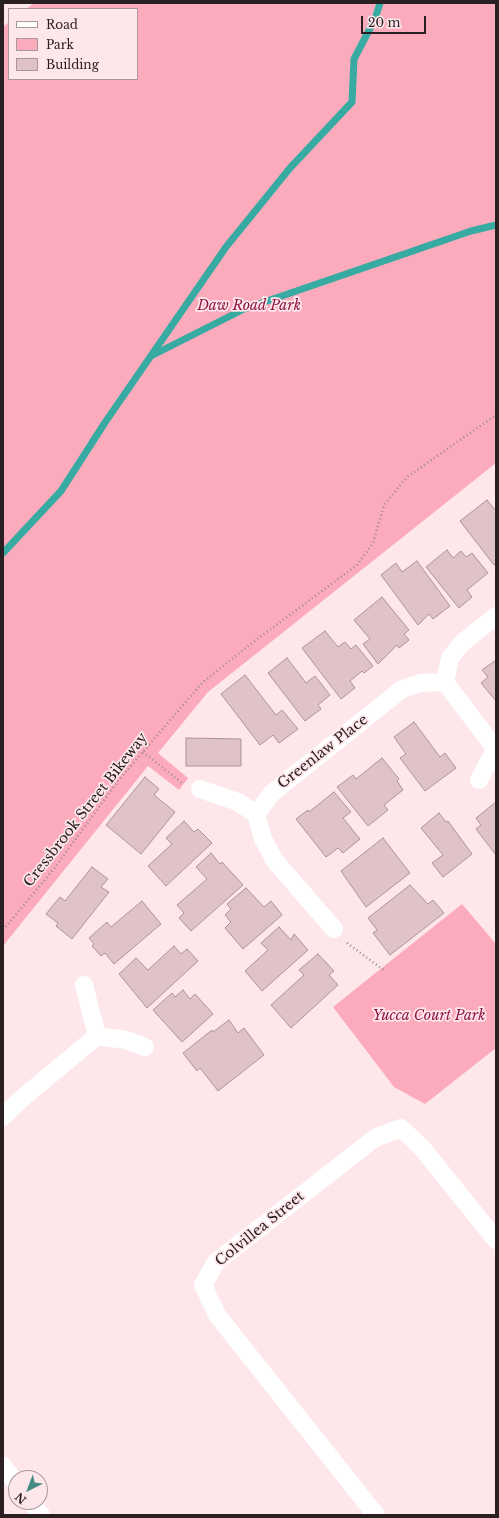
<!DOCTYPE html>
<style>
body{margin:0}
#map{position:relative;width:499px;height:1518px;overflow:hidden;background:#fee7eb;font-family:"Libre Baskerville",serif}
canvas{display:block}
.frame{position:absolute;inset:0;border:4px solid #2a2022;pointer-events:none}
.legend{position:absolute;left:8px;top:8px;width:130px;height:72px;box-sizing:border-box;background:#fee7eb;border:1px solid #a9979b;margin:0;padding:5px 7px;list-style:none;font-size:12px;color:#2a2022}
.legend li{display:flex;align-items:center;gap:8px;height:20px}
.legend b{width:20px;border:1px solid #a9979b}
.north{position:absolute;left:8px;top:1470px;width:40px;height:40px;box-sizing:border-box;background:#fee7eb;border:1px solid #a9979b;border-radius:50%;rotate:222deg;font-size:11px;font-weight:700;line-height:16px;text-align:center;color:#2a2022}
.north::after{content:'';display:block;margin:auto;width:14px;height:18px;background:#458c85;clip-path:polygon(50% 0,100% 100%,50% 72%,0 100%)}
.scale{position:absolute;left:361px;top:16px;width:65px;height:18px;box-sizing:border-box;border:2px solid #2a2022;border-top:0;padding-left:5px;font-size:12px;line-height:14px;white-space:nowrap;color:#2a2022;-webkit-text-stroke:3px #fee7eb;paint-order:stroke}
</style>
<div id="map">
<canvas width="499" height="1518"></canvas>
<div class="frame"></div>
<ul class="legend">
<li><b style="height:5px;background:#fff"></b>Road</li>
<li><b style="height:11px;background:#fcabbd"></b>Park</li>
<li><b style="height:11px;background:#dfc3c9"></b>Building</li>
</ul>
<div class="north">N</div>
<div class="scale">20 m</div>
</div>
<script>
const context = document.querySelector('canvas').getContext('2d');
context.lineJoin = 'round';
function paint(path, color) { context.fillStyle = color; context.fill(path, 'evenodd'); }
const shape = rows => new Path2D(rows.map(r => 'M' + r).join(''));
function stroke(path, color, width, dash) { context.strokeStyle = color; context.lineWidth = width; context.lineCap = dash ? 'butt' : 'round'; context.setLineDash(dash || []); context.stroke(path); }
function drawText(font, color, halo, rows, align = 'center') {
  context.font = font + ' "Libre Baskerville",serif'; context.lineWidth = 3.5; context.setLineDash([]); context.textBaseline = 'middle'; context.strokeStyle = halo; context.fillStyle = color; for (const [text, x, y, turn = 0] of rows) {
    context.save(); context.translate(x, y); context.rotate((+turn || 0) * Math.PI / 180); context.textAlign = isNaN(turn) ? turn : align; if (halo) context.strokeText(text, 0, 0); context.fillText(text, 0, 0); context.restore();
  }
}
paint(shape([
 [34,3,496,3,496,463,208,692,158,753,188,778,179,790,148,766,3,946,3,27,9,22,9,79,137,79,137,9,26,9],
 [462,904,496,944,496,1048,425,1104,394,1087,333,1007]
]), '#fcabbd');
stroke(shape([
 [151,356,244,309,471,231,496,225],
 [3,553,61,491,106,421,226,247,290,168,352,102,354,59,375,19,380,3]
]), '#37aba2', 7);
const building = shape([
 [487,500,496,511,496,563,494,565,460,521,487,500],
 [447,550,453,558,461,551,466,557,472,553,488,573,467,590,472,597,459,608,426,567,447,550],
 [417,561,450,606,433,619,429,614,418,625,381,575,396,563,402,572,417,561],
 [382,597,409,630,404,634,409,640,399,648,397,645,378,664,363,644,370,639,354,620,382,597],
 [325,631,338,647,345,642,351,649,356,645,373,666,364,673,362,671,350,681,355,688,341,699,302,648,325,631],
 [287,658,306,683,315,676,330,695,318,705,321,709,305,721,268,673,287,658],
 [496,660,496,701,481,683,488,677,482,670,496,660],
 [245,675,276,715,282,710,298,729,279,743,273,735,260,745,221,694,245,675],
 [414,722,440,757,445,753,456,768,425,791,400,758,406,754,394,737,414,722],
 [186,738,241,739,241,766,186,766,186,738],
 [382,758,399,779,397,781,403,790,384,805,388,810,368,826,337,787,353,775,356,779,382,758],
 [145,777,159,789,154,795,175,812,141,854,106,825,145,777],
 [334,792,351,812,343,818,360,839,343,853,338,848,326,857,296,819,308,810,309,812,334,792],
 [496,802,496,855,476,829,481,825,476,818,496,802],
 [439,813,446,822,448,821,472,854,443,877,432,863,443,855,421,828,439,813],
 [184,821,194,832,198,829,212,843,166,886,148,866,172,844,166,838,184,821],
 [383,838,410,873,366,907,341,871,383,838],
 [211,853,220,864,222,862,243,885,191,931,179,918,184,913,177,905,207,879,196,867,211,853],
 [92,867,108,879,101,887,109,892,72,939,56,926,58,923,46,914,60,897,65,901,92,867],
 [410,885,428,904,433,900,444,913,390,955,373,933,377,930,368,918,410,885],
 [246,888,264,907,271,901,282,915,243,949,225,928,231,922,225,915,231,909,227,904,246,888],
 [142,901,161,924,114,964,105,953,101,956,92,946,94,944,89,938,107,922,111,927,142,901],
 [279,927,291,940,294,934,308,950,262,991,245,971,268,950,261,943,279,927],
 [174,946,181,954,187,949,198,961,147,1008,119,974,136,958,148,970,174,946],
 [318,954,334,971,329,975,338,985,291,1028,271,1005,304,975,299,970,318,954],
 [183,990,190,999,195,994,213,1014,182,1042,153,1010,172,993,175,997,183,990],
 [229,1020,238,1033,244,1028,264,1055,218,1091,200,1068,197,1071,183,1053,212,1030,213,1032,229,1020]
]);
paint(building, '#dfc3c9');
stroke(building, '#ad9398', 1);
stroke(shape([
 [143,752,182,783],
 [3,930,53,870,118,781,203,682,252,643,357,565,373,543,384,505,407,477,496,415],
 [347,943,385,971]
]), '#9b8a8d', 2.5, [1, 3]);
stroke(shape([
 [445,682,495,748],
 [479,780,496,748],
 [200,789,238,802,256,814],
 [334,929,275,861,263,839,256,814,272,793,402,689,421,683,445,682,450,658,462,643,496,616],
 [84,985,97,1036,126,1040,145,1047],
 [3,1117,20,1100,97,1036],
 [3,1466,16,1483],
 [31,1502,41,1515],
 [376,1515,217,1315,203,1285,216,1262,375,1138,401,1128,422,1148,496,1240]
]), '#fff', 18);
drawText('italic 14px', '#911745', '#fee7eb', [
 ["Daw Road Park",249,306],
 ["Yucca Court Park",429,1016]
]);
drawText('14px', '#2a2022', '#fee7eb', [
 ["Greenlaw Place",323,752,-38],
 ["Cressbrook Street Bikeway",86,810,-52],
 ["Colvillea Street",260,1229,-39]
]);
</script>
